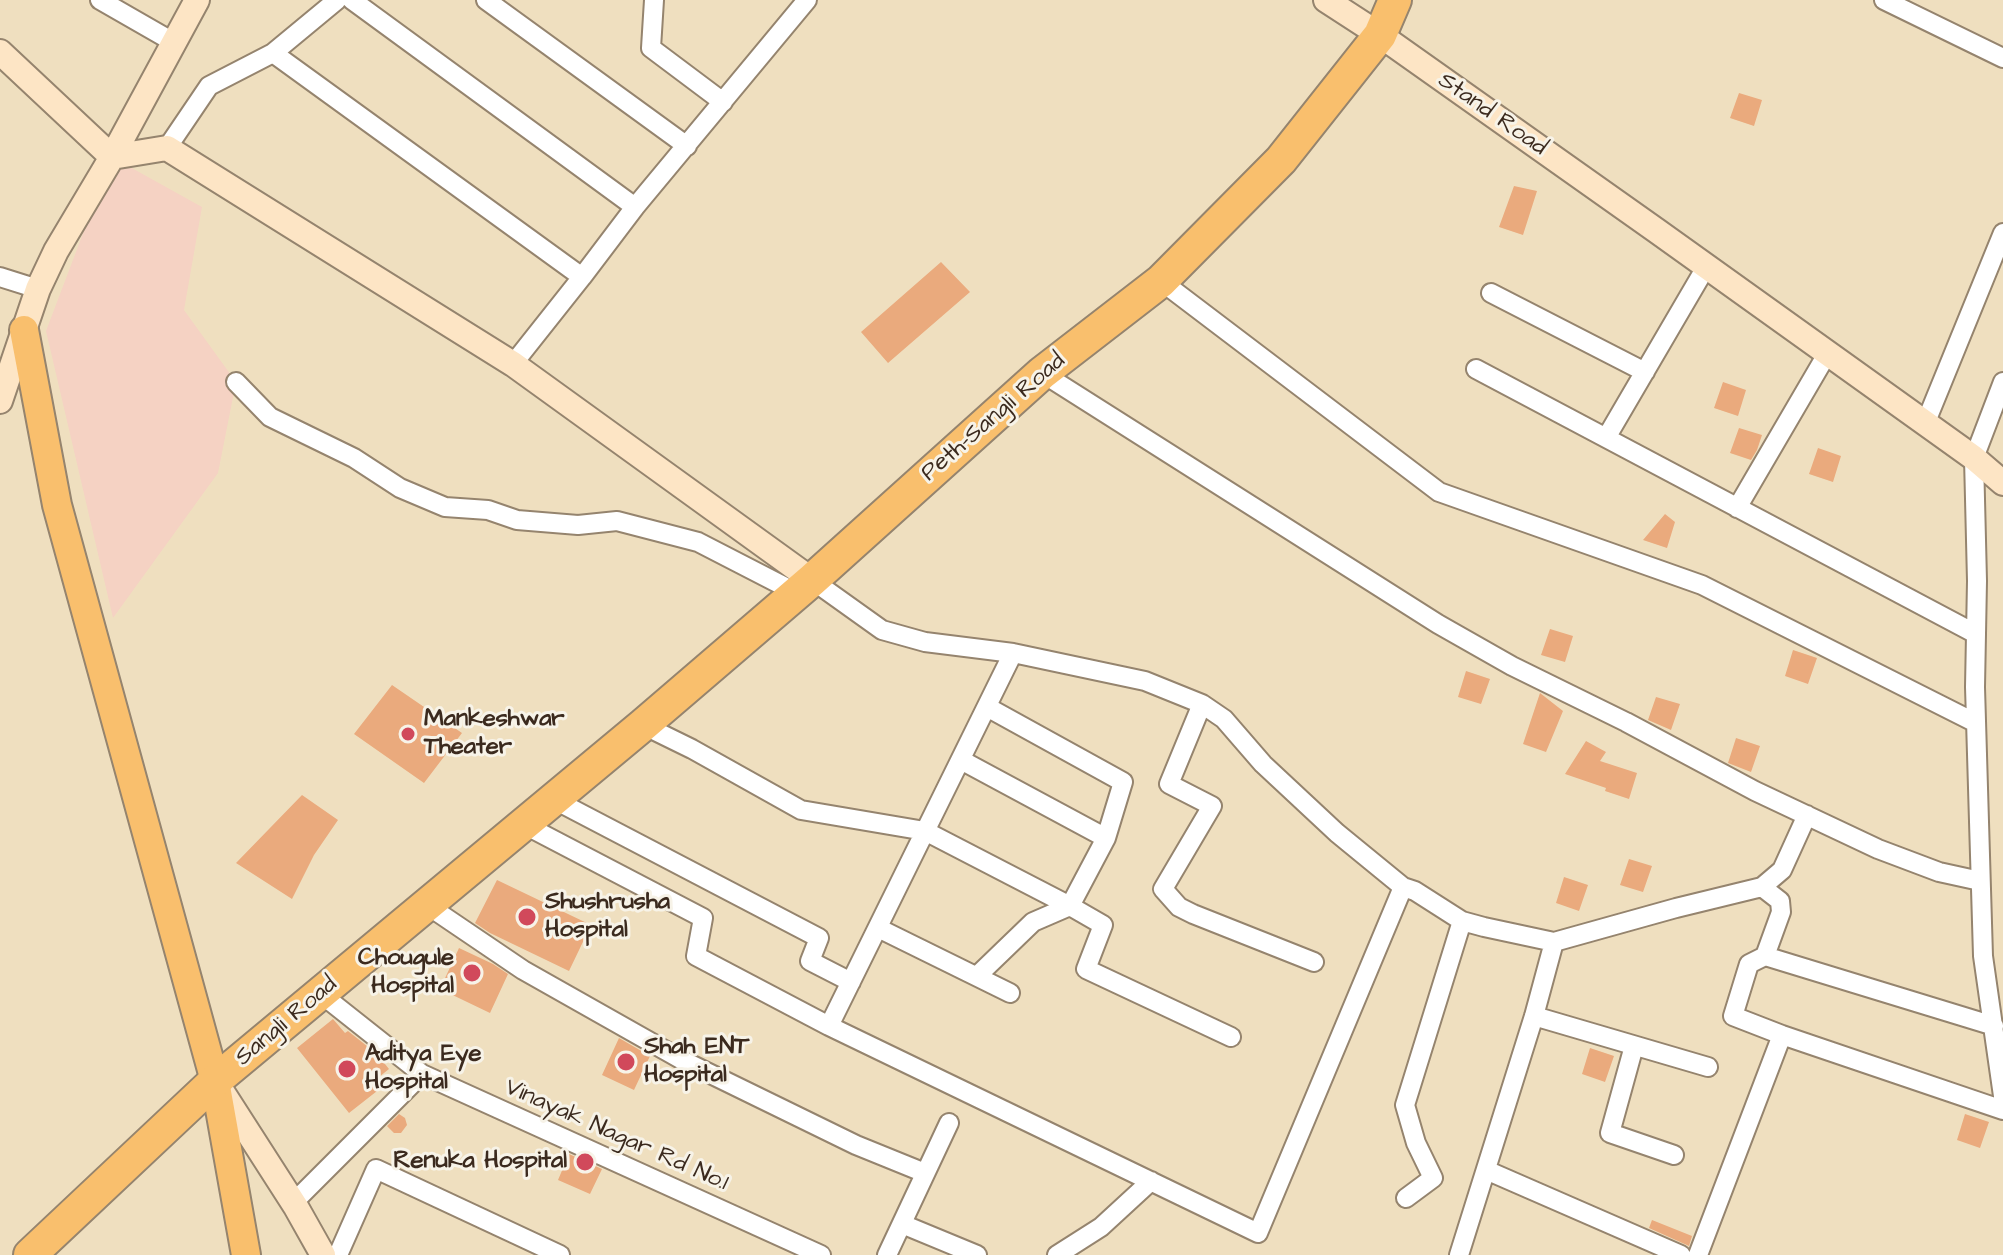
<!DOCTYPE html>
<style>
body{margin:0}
canvas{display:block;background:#efdfbf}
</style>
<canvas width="2003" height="1255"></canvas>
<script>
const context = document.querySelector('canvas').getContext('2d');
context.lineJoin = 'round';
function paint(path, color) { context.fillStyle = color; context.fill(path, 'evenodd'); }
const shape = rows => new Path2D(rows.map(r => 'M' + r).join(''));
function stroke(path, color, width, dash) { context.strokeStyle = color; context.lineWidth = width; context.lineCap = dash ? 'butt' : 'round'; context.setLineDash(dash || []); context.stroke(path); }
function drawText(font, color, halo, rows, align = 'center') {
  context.font = font + ' "Architects Daughter",sans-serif'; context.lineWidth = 6; context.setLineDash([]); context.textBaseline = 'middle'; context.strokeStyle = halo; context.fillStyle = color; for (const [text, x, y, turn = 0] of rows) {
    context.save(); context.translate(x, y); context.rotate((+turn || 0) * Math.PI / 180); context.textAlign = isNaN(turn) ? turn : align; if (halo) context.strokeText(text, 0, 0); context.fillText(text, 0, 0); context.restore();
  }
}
paint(shape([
 [112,157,202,207,184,310,236,382,218,473,113,618,46,331]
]), '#f5d2c3');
paint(shape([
 [1739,93,1762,100,1754,126,1730,118],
 [1514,186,1537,191,1523,235,1499,227],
 [941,262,970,292,888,363,861,332],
 [1723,382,1746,390,1738,416,1714,408],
 [1739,428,1762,435,1757,450,1751,460,1730,453],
 [1818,448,1841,456,1833,482,1809,474],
 [1665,514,1675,522,1667,548,1643,540],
 [1550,629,1573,636,1565,662,1541,655],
 [1793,650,1817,658,1808,684,1785,676],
 [1466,671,1490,679,1481,704,1458,697],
 [392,685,462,733,424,783,354,734],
 [1540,693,1563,711,1546,752,1523,744],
 [1656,697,1680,704,1671,730,1648,720],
 [1736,738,1760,746,1751,772,1728,763],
 [1586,741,1606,752,1600,761,1637,773,1629,799,1605,791,1606,788,1565,774],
 [302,795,338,820,314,855,292,899,236,863],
 [1629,859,1652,866,1643,892,1620,885],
 [1564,877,1588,885,1579,911,1556,903],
 [497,880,591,925,569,971,490,933,475,923],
 [459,948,493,964,508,974,490,1013,440,989],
 [333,1019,345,1033,348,1031,377,1054,389,1069,379,1077,386,1084,349,1113,297,1048],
 [619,1038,650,1056,634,1090,602,1075],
 [1590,1048,1614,1056,1605,1082,1582,1074],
 [399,1114,405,1118,407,1125,401,1133,394,1133,387,1126],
 [1965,1114,1989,1122,1980,1148,1957,1140],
 [569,1154,602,1169,590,1194,558,1180],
 [1652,1220,1692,1236,1689,1246,1649,1228]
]), '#eaaa7d');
const street = shape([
 [100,0,175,43],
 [352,0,635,207],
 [486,0,687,146],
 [654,0,651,48,723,102],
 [1884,0,2003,58],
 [273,53,582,277],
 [167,148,209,86,273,53,337,0],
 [0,277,38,289],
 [1161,281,1439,492,1702,585,1976,723],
 [1491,293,1645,372],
 [513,364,582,277,635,207,807,0],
 [1476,369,1976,634],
 [1042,373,1438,624,1512,666,1626,722,1755,791,1878,849,1939,872,1980,881],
 [236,382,270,417,354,458,400,488,445,507,488,510,517,520,578,525,617,521,698,542,797,593],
 [2003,382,1974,458,1977,581,1975,687,1983,956,2003,1096],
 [1925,424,2003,233],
 [1606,438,1706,267],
 [1737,508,1827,354],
 [812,580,882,630,925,642,1013,653,1145,681,1202,704,1224,719,1263,764,1337,833,1403,887,1415,891,1462,921,1484,927,1554,942,1676,908,1762,887,1782,870,1807,815],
 [1202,704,1169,784,1212,806,1163,889,1179,907,1193,914,1314,962],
 [643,725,692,749,801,810,925,831,1070,906,1103,925,1086,969,1231,1037],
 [961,760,1106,838],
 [553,799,819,938,810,961,851,982],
 [523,824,703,918,696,956,829,1026,1258,1233,1403,887],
 [1762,887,1780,901,1781,912,1765,956,1749,964,1733,1016,1782,1035,2003,1110],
 [427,905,523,970,684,1061,856,1145,925,1173],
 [878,928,1010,993],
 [1765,956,1994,1026],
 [977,976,1033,922,1070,906,1106,838,1123,782,987,707],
 [321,994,422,1074,821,1255],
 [1534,1016,1708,1067],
 [829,1026,1013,653],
 [1634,1046,1610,1133,1674,1155],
 [1486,1170,1681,1255],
 [1406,1198,1433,1178,1416,1143,1405,1105,1462,921],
 [292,1204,422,1074],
 [902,1224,977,1255],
 [338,1255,376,1169,560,1255],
 [887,1255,949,1123],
 [1057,1255,1101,1227,1151,1181],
 [1459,1255,1534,1016,1554,942],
 [1698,1255,1782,1035]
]);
const secondary = shape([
 [1326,0,1380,35,1657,231,1974,458,2003,483],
 [0,52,112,157,167,148,513,364,812,580],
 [0,401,38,289,56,251,112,157,197,0],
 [219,1087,296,1207,323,1255]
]);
const primary = shape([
 [24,330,57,505,215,1081,246,1255]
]);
const highway = shape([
 [30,1255,215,1081,643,725,812,580,1042,373,1161,281,1281,160,1380,35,1395,0]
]);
stroke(street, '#95846e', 22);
stroke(secondary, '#95846e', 28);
stroke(primary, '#95846e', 32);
stroke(highway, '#95846e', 36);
stroke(street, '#fff', 18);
stroke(secondary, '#fde5c5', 24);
stroke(primary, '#f9bf6d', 28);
stroke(highway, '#f9bf6d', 32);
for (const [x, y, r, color] of [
 [408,734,8,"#d1495b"],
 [527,917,10,"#d1495b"],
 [472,973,10,"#d1495b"],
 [626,1062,10,"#d1495b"],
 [347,1069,10,"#d1495b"],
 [585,1162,10,"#d1495b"]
]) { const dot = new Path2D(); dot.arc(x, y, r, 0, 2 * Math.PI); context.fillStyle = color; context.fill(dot); stroke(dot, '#f7f3e8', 3); }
drawText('24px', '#3b2a1e', '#f7f3e8', [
 ["Stand Road",1492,115,35],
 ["Peth-Sangli Road",994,418,-41],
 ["Sangli Road",287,1022,-40],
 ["Vinayak Nagar Rd No.1",616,1136,24]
]);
drawText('bold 24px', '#3b2a1e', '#f7f3e8', [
 ["Mankeshwar",424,720],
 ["Theater",424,748],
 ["Shushrusha",545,903],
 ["Hospital",545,931],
 ["Chougule",454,959,"right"],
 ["Hospital",454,987,"right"],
 ["Shah ENT",644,1048],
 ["Hospital",644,1076],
 ["Aditya Eye",365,1055],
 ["Hospital",365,1083],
 ["Renuka Hospital",567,1162,"right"]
], 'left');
</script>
